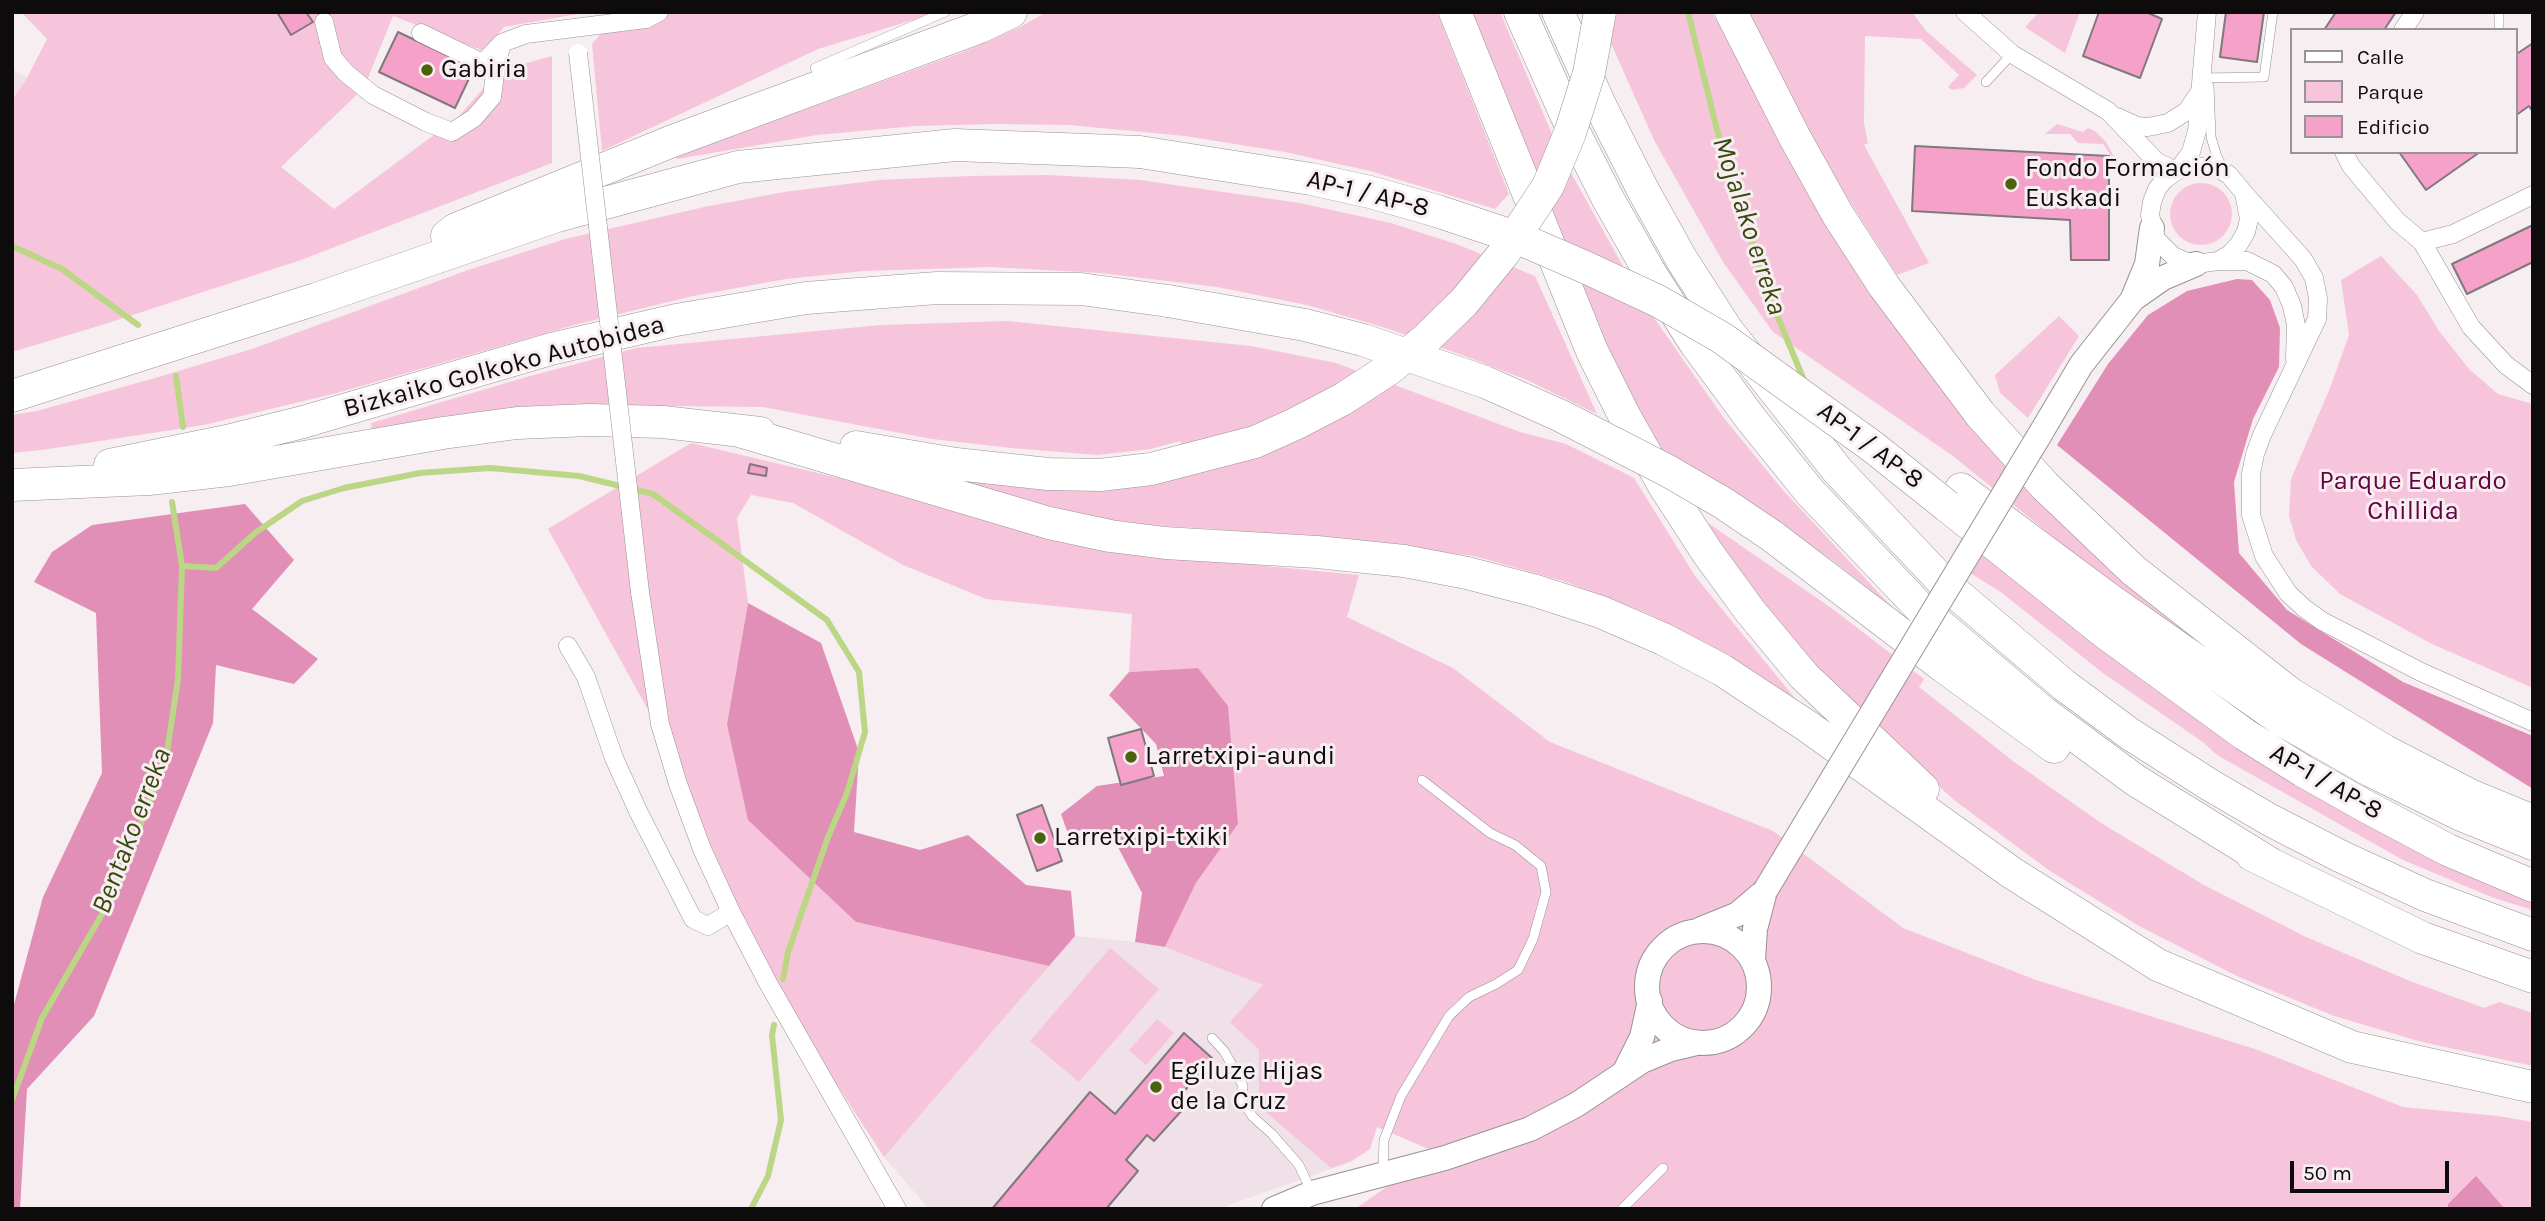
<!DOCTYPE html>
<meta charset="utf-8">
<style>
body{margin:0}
#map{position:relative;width:2545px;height:1221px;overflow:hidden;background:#f6eef1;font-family:Karla,sans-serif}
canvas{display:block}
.frame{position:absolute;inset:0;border:14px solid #0e0b0c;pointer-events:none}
.legend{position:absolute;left:2290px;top:28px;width:228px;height:126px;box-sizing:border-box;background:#f6eef1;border:2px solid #999395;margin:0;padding:9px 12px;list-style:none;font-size:21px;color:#0e0b0c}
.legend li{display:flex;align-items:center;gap:14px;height:35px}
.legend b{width:35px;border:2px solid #999395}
.scale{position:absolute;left:2290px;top:1161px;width:159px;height:32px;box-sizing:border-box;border:4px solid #0e0b0c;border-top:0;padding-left:9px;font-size:21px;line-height:24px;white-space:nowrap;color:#0e0b0c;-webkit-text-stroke:5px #f6eef1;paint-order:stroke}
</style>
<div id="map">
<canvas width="2545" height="1221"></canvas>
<div class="frame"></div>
<ul class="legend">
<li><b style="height:9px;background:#fff"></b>Calle</li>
<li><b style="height:19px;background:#f7c5db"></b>Parque</li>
<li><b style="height:19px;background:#f5a1c9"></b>Edificio</li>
</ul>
<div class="scale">50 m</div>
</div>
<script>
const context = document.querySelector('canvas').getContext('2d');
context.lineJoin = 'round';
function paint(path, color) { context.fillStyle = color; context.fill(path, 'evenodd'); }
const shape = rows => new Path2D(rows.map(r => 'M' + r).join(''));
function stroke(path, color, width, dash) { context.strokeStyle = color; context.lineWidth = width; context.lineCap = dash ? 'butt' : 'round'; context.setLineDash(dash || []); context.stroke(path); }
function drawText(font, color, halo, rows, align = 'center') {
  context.font = font + ' Karla,sans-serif'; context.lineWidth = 6; context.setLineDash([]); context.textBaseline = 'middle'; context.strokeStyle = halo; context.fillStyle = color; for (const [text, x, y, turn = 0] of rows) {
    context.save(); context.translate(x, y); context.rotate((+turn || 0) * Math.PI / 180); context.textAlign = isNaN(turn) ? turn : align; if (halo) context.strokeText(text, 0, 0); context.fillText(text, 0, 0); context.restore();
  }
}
paint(shape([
 [12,69,27,78,12,100],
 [1075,936,1135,942,1165,947,1237,973,1306,1004,1370,1149,1350,1162,1218,1209,929,1209,884,1157]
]), '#f0e0e7');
paint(shape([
 [21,12,589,12,504,27,484,51,393,16,364,88,281,167,334,209,458,117,499,71,552,56,552,163,301,260,105,324,12,352,12,100,27,78,47,39],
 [672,12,930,12,923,17,818,49,602,151,592,44,606,28],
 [1047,12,1437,12,1509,194,1495,209,1370,171,1285,152,1185,136,1069,125,994,124,916,126,817,135,677,159,675,157,963,52,1020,27],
 [1464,12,1500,12,1561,155,1643,302,1723,417,1782,489,1891,606,1832,560,1771,518,1651,447,1604,354],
 [1597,12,1712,12,1801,178,1845,252,2220,658,2068,549,1953,456,1773,332,1723,262,1655,142],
 [1745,12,1912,12,1926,31,1977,75,1964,88,1952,90,1948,87,1959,75,1921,39,1865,36,1864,123,1868,143,1864,145,1929,263,1897,275,1825,163],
 [2039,12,2080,12,2065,53,2025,27],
 [2057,124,2083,132,2088,128,2095,131,2106,142,2122,172,2103,144,2078,143,2070,134,2045,134],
 [1048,175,1140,180,1300,203,1391,223,1459,245,1535,276,1597,414,1527,380,1462,355,1386,328,1307,305,1217,287,1100,273,990,267,864,271,786,279,693,296,574,325,337,393,204,425,42,450,12,453,12,415,37,411,155,378,252,349,468,270,565,239,704,207,784,192,879,180,969,176],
 '2170 214a31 31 0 1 1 62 0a31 31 0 1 1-62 0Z',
 [2381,256,2417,295,2439,331,2469,369,2498,394,2533,404,2533,688,2432,644,2340,594,2311,566,2296,540,2289,516,2291,479,2330,388,2349,335,2341,280],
 [2059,316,2079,336,2028,418,2000,393,1995,375],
 [1008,321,1251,346,1336,363,1520,432,1566,444,1634,478,1695,576,1798,702,1732,658,1649,614,1563,581,1474,556,1376,544,1213,529,1129,524,1080,516,965,486,965,479,1194,471,1180,441,1151,449,1097,455,1011,448,932,439,763,407,580,405,515,409,372,430,371,423,523,378,636,348,881,325],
 [691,443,843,479,1030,534,1164,556,1359,575,1347,617,1453,668,1550,742,1773,831,1903,928,2036,980,2258,1050,2403,1107,2498,1116,2533,1122,2533,1209,1355,1209,1436,1152,1377,1127,1370,1149,1350,1162,1331,1168,1267,1113,1259,1096,1259,1050,1230,1022,1263,985,1165,947,1196,883,1238,824,1198,668,1129,672,1132,614,986,599,903,565,793,503,751,495,737,518,748,603,727,724,856,922,1049,966,884,1157,775,990,663,737,548,529],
 [1695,514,1830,607,1924,679,1919,687,2013,761,2101,823,2204,885,2306,937,2410,981,2484,1008,2499,1002,2533,1013,2533,1066,2422,1042,2334,1016,2239,977,2139,926,2050,871,1954,800,1869,723,1820,674,1763,607],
 [1978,550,2533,900,2533,910,2494,898,2403,860,2217,755,2204,743,2103,673,2002,593,1964,569],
 [1110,948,1159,989,1079,1082,1030,1041],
 [1157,1019,1174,1033,1146,1065,1129,1050]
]), '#f7c5db');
paint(shape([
 [2237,279,2252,280,2270,300,2280,328,2279,367,2253,419,2234,482,2239,553,2287,610,2403,682,2533,736,2533,789,2301,644,2057,445,2108,364,2148,315,2187,291],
 [245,504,294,560,252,609,318,659,294,684,216,665,213,723,94,1016,27,1089,20,1209,12,1209,12,1012,43,897,102,773,96,613,34,582,52,552,92,525],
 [748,603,821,643,859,752,854,832,920,850,968,835,1026,885,1071,891,1075,936,1049,966,856,922,748,820,727,724],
 [1198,668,1228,706,1238,824,1196,883,1165,947,1135,942,1142,893,1109,830,1067,831,1061,814,1097,786,1164,776,1156,744,1109,695,1129,672],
 [2476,1176,2505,1209,2448,1209,2448,1204]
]), '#e18fb6');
stroke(shape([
 [1688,12,1717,130,1769,296,1806,385],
 [12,246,62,269,138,325],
 [176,376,183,427],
 [182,566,216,568,255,533,302,501,344,488,420,473,490,468,579,476,653,494,827,620,859,672,865,732,847,793,828,837,788,952,783,979],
 [12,1100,42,1018,113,895,166,759,178,679,182,566,172,502],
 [751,1209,768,1176,781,1120,772,1035,774,1025]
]), '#bbd684', 6);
const building = shape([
 [277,12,306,12,313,22,291,35,277,12],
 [2099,12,2146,12,2162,19,2140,78,2083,56,2099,12],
 [2226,12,2264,12,2257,62,2220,57,2226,12],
 [2336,12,2396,12,2384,30,2324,30,2336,12],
 [398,32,474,68,455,108,379,72,398,32],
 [2533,43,2533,112,2529,106,2515,116,2515,55,2533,43],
 [1915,146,2109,156,2109,260,2071,260,2070,220,1912,211,1915,146],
 [2399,152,2480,152,2426,190,2399,152],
 [2533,225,2533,262,2467,294,2452,264,2533,225],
 [750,464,767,468,766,476,748,473,750,464],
 [1141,729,1154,776,1121,785,1108,738,1141,729],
 [1042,805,1062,861,1037,871,1017,815,1042,805],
 [1184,1033,1212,1058,1176,1101,1184,1108,1154,1141,1147,1135,1126,1160,1138,1171,1106,1209,992,1209,1090,1092,1115,1114,1184,1033]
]);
paint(building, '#f5a1c9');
stroke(building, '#80797c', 2);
const lane = shape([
 [2499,25,2499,12],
 [815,68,945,12],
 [2202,78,2264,77,2273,12],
 [1986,82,2012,54],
 [2209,86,2211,137,2217,157,2223,167],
 [1212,1038,1224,1051,1237,1074,1243,1086,1241,1099,1253,1117,1272,1134,1299,1165,1311,1191],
 [1383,1171,1384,1140,1401,1096,1449,1016,1469,997,1496,984,1518,970,1533,939,1546,892,1541,866,1515,845,1490,833,1422,780],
 [1622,1209,1663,1168]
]);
const street = shape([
 [1965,12,2012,54,2108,111,2157,162,2176,171],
 [324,22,333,58,346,73,373,95,426,122,452,132,474,118,492,97,496,66,502,43],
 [2403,30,2415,12],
 [421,33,483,63,502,43,526,34,646,19,659,12],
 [2117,117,2137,126,2148,127,2168,123,2187,111,2199,93],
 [2344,152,2351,166,2397,221,2422,242,2471,327,2506,365,2533,385],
 [2178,170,2191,152,2197,131,2207,12],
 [2244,193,2303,259,2314,278,2318,298,2317,319,2262,435,2255,454,2251,474,2251,515,2264,556,2288,593,2304,608,2322,621,2421,672,2533,722],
 [2422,242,2453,234,2533,195],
 [2218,261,2230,254,2239,244,2246,232,2249,219,2244,193,2229,175,2217,168,2191,166,2178,170,2165,179,2157,189,2152,202,2150,215,2156,239,2173,256,2184,261,2196,264,2218,261,2247,261,2273,274,2284,287,2292,306,2296,325,2295,359],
 [640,592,660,724,678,784,702,849,731,912,768,983,897,1209],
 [568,646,586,677,614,758,638,811,693,919,708,926,731,912]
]);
const secondary = shape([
 [2133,298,2147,264,2152,228],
 [2042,431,2081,365,2133,299,2163,278,2196,264],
 [1701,929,1738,914,1765,891],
 '1647 987a56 56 0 1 1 112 0a56 56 0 1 1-112 0Z',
 [1753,960,1755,929,1765,891],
 [1625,1071,1642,1037,1650,1001],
 [1274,1209,1312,1193,1445,1158,1530,1129,1576,1105,1642,1061,1671,1049,1696,1043]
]);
const highway = shape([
 [1455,12,1592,351,1624,415,1663,484,1707,552,1750,611,1804,676,1923,789],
 [1520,12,1571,126,1608,199,1649,271,1695,343,1751,419,1810,492,1922,610,2043,712,2135,780,2271,864],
 [1558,12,1603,111,1643,190,1682,260,1727,330,1838,471,1945,584,2064,685,2130,734,2210,785,2270,820,2342,857,2425,895,2533,935],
 [1731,12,1794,136,1838,215,1884,286,1980,414,2045,486,2133,570,2291,694,2385,751,2470,795,2533,821],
 [447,236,456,229,670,142,980,27,1011,12],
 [12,396,316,299,557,216,738,167,955,145,1140,152],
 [739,431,1049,523,1110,536,1165,543,1317,552,1404,561,1467,573,1536,591,1601,612,1663,639,1722,670,1807,726,2012,873,2158,965,2352,1047,2533,1087],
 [856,447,956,464,1048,474,1100,475,1151,469,1255,442,1295,424,1343,399],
 [110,465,227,441,303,422,551,349,676,320,806,298,937,288,1081,289,1168,301],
 [12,485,149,479,229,470,443,433,517,423,589,420,663,422,760,433],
 [1961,489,2109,599,2280,719,2371,771,2461,815,2533,844],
 [1947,506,2104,632,2244,734,2303,771,2365,806,2448,850,2533,886],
 [1772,536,1944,667,2054,747],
 [2252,855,2423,938,2533,977]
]);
stroke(lane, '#999295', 10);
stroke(street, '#999295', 19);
stroke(secondary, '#999295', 26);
stroke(highway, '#999295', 33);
stroke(lane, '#fff', 9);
stroke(street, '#fff', 18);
stroke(secondary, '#fff', 24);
stroke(highway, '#fff', 32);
const streetBridge = shape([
 [578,53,640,592]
]);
const secondaryBridge = shape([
 [1765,891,2042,431]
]);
const highwayBridge = shape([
 [1140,152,1311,179,1370,192,1437,211,1518,238,1587,268,1658,301,1722,338,1873,447,1947,506],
 [1168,301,1305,325,1363,340,1485,382,1561,416,1668,471,1723,503,1772,536],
 [1343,399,1389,369,1425,340,1464,302,1504,253,1548,186,1570,133,1589,73,1600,12]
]);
stroke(streetBridge, '#999295', 19, []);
stroke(secondaryBridge, '#999295', 26, []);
stroke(highwayBridge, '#999295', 33, []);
stroke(streetBridge, '#fff', 18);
stroke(secondaryBridge, '#fff', 24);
stroke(highwayBridge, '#fff', 32);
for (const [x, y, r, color] of [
 [427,70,7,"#4d620d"],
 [2011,184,7,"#4d620d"],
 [1131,757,7,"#4d620d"],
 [1040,838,7,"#4d620d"],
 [1156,1087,7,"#4d620d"]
]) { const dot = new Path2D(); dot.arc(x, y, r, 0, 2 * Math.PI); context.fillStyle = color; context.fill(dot); stroke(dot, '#f6eef1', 2.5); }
drawText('26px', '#0e0b0c', '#f6eef1', [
 ["Gabiria",441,70],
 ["Fondo Formación",2025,169],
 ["Euskadi",2025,199],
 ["Larretxipi-aundi",1145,757],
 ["Larretxipi-txiki",1054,838],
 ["Egiluze Hijas",1170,1072],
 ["de la Cruz",1170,1102]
], 'left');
drawText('26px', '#0e0b0c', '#f6eef1', [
 ["AP-1 / AP-8",1368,194,14],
 ["Bizkaiko Golkoko Autobidea",504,367,-15],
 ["AP-1 / AP-8",1870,446,37],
 ["AP-1 / AP-8",2326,782,30]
]);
drawText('26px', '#670142', '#f6eef1', [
 ["Parque Eduardo",2413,482],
 ["Chillida",2413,512]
]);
drawText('italic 28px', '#39480c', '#f6eef1', [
 ["Mojalako erreka",1749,226,72],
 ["Bentako erreka",132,831,-69]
]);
</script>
